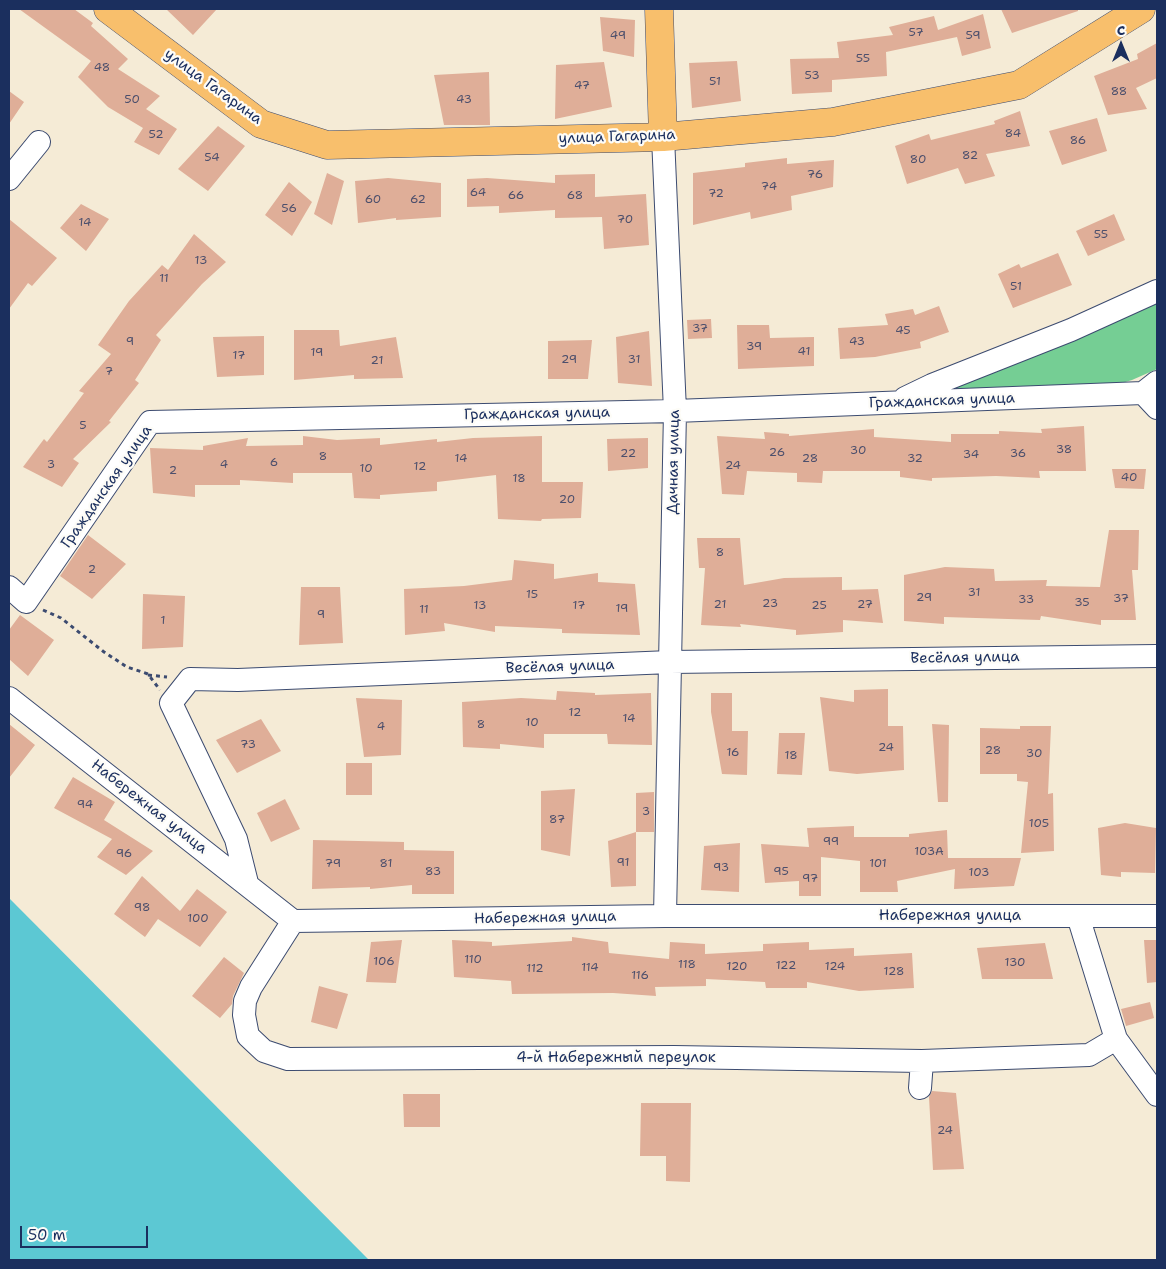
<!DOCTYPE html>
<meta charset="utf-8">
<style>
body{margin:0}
#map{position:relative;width:1166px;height:1269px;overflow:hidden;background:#f5ebd6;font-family:"Shantell Sans",sans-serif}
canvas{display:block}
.frame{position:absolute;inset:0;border:10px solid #1b2f5e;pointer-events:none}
.north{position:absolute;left:1096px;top:20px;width:50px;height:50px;-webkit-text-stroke:4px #fdfcf7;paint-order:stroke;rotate:0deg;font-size:14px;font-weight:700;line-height:20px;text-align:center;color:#1b2f5e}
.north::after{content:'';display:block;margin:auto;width:18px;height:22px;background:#1b2f5e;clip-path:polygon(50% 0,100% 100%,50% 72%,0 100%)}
.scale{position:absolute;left:20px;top:1226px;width:128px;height:22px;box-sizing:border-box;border:2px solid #1b2f5e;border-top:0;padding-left:6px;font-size:15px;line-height:18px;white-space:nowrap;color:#1b2f5e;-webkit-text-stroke:4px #fdfcf7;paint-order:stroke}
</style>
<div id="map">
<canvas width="1166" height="1269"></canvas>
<div class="frame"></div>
<div class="north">С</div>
<div class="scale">50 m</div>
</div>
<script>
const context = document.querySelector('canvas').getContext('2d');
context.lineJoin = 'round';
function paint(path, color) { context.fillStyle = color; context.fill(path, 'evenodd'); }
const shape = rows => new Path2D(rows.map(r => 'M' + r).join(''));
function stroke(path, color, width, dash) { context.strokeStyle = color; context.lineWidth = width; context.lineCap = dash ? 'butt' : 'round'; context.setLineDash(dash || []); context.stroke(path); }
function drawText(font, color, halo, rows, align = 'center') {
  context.font = font + ' "Shantell Sans",sans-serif'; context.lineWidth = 4.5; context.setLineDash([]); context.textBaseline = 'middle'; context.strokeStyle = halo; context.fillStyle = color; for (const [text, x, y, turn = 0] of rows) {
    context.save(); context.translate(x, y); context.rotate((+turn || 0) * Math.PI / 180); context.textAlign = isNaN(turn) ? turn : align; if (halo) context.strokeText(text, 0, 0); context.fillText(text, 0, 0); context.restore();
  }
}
paint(shape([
 [1157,299,1157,369,1132,380,1122,383,931,391]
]), '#75ce94');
paint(shape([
 [9,899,10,899,369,1260,9,1260]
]), '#5cc8d3');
paint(shape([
 [19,9,74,9,93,23,91,26,128,59,118,69,160,96,146,109,177,129,159,155,134,142,143,128,108,107,78,77,91,61],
 [166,9,217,9,193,35],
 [1001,9,1078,9,1078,11,1012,33],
 [983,14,991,48,962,56,957,37,886,52,887,76,832,80,832,92,792,94,790,59,839,58,837,42,893,35,889,27,934,16,938,30],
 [600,17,635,20,634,57,603,51],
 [1157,43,1157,78,1136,88,1147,109,1108,115,1094,76,1138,59,1137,54],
 [737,61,741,101,692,108,689,63],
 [604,62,612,107,555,119,556,65],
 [489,72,490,125,444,125,434,75],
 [9,91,24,102,9,124],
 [1020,111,1030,146,986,154,995,176,965,184,958,168,907,184,895,146,929,134,931,140,995,124,994,121],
 [1097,118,1107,151,1062,165,1049,131],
 [218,126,245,146,208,191,178,169],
 [787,158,787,164,834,160,833,187,791,196,792,210,751,219,750,212,693,225,693,173,745,167,745,163],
 [327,173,344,181,332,225,314,214],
 [595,174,595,197,646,194,649,245,604,249,602,217,555,218,555,210,499,213,499,206,467,207,467,179,487,178,555,183,555,175],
 [388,178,441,183,441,217,396,220,396,218,358,223,355,181],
 [289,182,312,202,292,236,265,215],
 [81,204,109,219,86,251,60,228],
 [1114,214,1125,240,1088,256,1076,231],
 [9,219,57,258,32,286,28,283,9,309],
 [194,234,226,262,202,284,156,335,161,340,135,380,139,383,109,421,111,422,73,459,79,463,62,487,23,467,44,439,47,442,84,393,79,391,111,354,98,345,129,301,162,265,168,270],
 [1058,253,1072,285,1013,308,998,274,1019,264,1021,268],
 [939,306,949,332,920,342,921,348,875,357,840,359,838,328,888,325,885,314,913,309,915,315],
 [711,319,712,338,688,339,687,320],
 [737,325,769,325,770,338,814,337,814,366,738,369],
 [294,330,339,330,340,346,396,337,403,378,354,379,354,375,294,380],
 [649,331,652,386,618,383,616,337],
 [264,336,264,375,217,377,213,337],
 [592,340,588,379,548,379,548,341],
 [1084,426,1086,471,1039,471,1040,478,996,476,932,478,932,481,900,477,900,471,823,471,822,483,797,482,797,473,747,471,744,495,722,494,717,436,765,439,764,432,789,434,789,436,874,429,874,437,951,442,951,434,999,434,999,431,1042,433,1041,429],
 [303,436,337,440,380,438,380,445,437,439,437,442,473,438,542,436,542,482,583,482,581,518,542,519,541,521,498,519,496,475,437,482,437,491,380,495,380,499,354,498,352,473,293,473,293,483,240,480,240,485,195,485,195,497,153,493,150,448,203,450,203,446,248,438,246,446,303,445],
 [648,438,648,468,608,471,607,439],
 [1112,469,1146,469,1144,489,1115,488],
 [1109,530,1139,530,1138,570,1132,570,1136,620,1101,620,1101,625,1041,616,1040,620,944,617,944,624,904,621,904,575,945,567,994,569,995,581,1047,580,1046,586,1100,587],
 [88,535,126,564,92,599,60,576],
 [697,538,740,538,744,585,784,578,842,577,842,590,878,589,883,623,843,620,843,632,796,635,796,630,740,624,741,627,701,625,705,568,699,568],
 [514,560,554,564,554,579,598,573,598,582,635,584,640,635,562,633,562,629,495,626,495,632,444,623,445,631,405,635,404,589,464,586,512,580],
 [301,587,340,587,343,643,299,645],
 [143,594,185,596,183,647,142,649],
 [20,615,54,640,28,676,9,659,9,630],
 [888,689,888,726,903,726,904,770,857,774,829,771,820,697,854,702,854,690],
 [557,691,595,693,595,695,651,693,652,745,608,744,607,734,544,734,544,748,500,744,500,749,463,747,462,702,521,698,556,700],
 [711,693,732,693,732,731,748,731,747,775,722,774,711,712],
 [356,698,402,700,401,755,364,757],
 [261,719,281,751,237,773,216,740],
 [9,724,35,745,9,778],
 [932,724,949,725,948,802,938,802],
 [1020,726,1051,726,1048,794,1053,793,1054,851,1021,853,1028,782,1017,781,1017,774,980,774,980,728,1020,729],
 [779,733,805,733,802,775,777,774],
 [346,763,372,763,372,795,346,795],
 [73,777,115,802,104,820,153,851,126,875,97,857,112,839,54,808],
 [575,789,570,856,541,850,541,791],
 [654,792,654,832,636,832,636,793],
 [285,799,300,829,271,842,257,813],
 [1125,823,1156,828,1155,873,1121,872,1121,877,1101,875,1098,828],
 [854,826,854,837,909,837,909,834,947,830,948,858,1021,858,1014,886,954,889,955,869,897,881,898,892,860,892,860,861,821,857,821,896,799,896,799,881,765,883,761,844,809,847,807,828],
 [636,832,636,886,611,887,608,841],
 [313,840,404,842,404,850,454,851,454,894,412,894,412,885,370,889,370,887,312,889],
 [740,843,739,892,701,890,704,846],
 [142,876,180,911,197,889,227,912,200,947,158,919,145,937,114,914],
 [572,937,608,942,609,953,669,959,670,942,705,944,705,954,763,951,763,944,809,942,809,950,854,948,854,956,912,953,914,988,859,991,807,982,807,988,766,988,765,982,706,979,706,986,655,987,656,996,613,993,512,994,511,981,454,977,452,940,492,942,492,946,572,941],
 [402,940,396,983,366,982,371,942],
 [1144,940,1157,940,1157,982,1147,983],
 [1045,943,1053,979,982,979,977,948],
 [224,957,244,973,233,996,232,1004,220,1018,192,996],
 [319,986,348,994,337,1029,311,1022],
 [1150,1002,1154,1018,1126,1026,1121,1009],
 [932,1091,956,1093,964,1169,933,1170,929,1097],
 [403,1094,440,1094,440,1127,404,1127],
 [641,1103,691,1103,690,1182,666,1181,666,1156,640,1156]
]), '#dfae98');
const minor = shape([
 [663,137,675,411,665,916],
 [9,179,39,142],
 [1143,393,1157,408],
 [905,398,932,385,1071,330,1157,291],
 [9,587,26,602,150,422,675,411,1143,393,1157,382],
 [9,698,293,921,665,916,1157,916],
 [247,883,236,839,171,703,190,679,238,680,670,662,1157,656],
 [1078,916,1116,1039,1157,1095],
 [293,921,251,987,245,1001,244,1015,248,1036,264,1051,288,1059,674,1057,922,1061,1089,1055,1116,1039],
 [920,1088,922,1061]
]);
const major = shape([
 [108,9,261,124,327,145,663,137,833,122,1019,85,1141,9],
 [659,9,663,137]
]);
stroke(minor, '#3c4b70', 24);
stroke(major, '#3c4b70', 29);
stroke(shape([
 [43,610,61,618,104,652,127,667,148,674,160,690],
 [148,675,167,677]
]), '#3c4b70', 3, [4, 4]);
stroke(minor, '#fff', 22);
stroke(major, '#f8bf6c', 28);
drawText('12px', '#4c4f6c', null, [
 ["57",916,33],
 ["49",618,36],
 ["59",973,36],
 ["55",863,59],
 ["48",102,68],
 ["53",812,76],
 ["51",715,82],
 ["47",582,86],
 ["88",1119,92],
 ["50",132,100],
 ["43",464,100],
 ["84",1013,134],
 ["52",156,135],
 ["86",1078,141],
 ["82",970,156],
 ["54",212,158],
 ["80",918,160],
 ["76",815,175],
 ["74",769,187],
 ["64",478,193],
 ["72",716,194],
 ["66",516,196],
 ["68",575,196],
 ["60",373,200],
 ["62",418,200],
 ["56",289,209],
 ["70",625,220],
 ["14",85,223],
 ["55",1101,235],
 ["13",201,261],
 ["11",164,279],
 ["51",1016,287],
 ["37",700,329],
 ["45",903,331],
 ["9",130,342],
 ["43",857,342],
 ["39",754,347],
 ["41",804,352],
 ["19",317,353],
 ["17",239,356],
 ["29",569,360],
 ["31",634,360],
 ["21",377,361],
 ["7",109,372],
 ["5",83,426],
 ["38",1064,450],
 ["30",858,451],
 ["26",777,453],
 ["22",628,454],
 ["36",1018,454],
 ["34",971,455],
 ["8",323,457],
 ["14",461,459],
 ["28",810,459],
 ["32",915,459],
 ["6",274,463],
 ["3",51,465],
 ["4",224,465],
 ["24",733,466],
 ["12",420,467],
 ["10",366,469],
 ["2",173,471],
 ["40",1129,478],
 ["18",519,479],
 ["20",567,500],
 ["8",720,553],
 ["2",92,570],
 ["31",974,593],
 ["15",532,595],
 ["29",924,598],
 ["37",1121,599],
 ["33",1026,600],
 ["35",1082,603],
 ["23",770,604],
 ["21",720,605],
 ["27",865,605],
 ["13",480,606],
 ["17",579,606],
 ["25",819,606],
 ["19",622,609],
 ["11",424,610],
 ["9",321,615],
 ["1",163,621],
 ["12",575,713],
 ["14",629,719],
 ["10",532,723],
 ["8",481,725],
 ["4",381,727],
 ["73",248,745],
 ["24",886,748],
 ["28",993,751],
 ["16",733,753],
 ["30",1034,754],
 ["18",791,756],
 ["94",85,805],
 ["3",646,812],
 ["87",557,820],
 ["105",1039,824],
 ["99",831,842],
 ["103А",929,852],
 ["96",124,854],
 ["91",623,863],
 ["79",333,864],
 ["81",386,864],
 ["101",878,864],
 ["93",721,868],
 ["83",433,872],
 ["95",781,872],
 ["103",979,873],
 ["97",810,879],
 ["98",142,908],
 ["100",198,919],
 ["110",473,960],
 ["106",384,962],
 ["130",1015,963],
 ["118",687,965],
 ["122",786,966],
 ["120",737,967],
 ["124",835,967],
 ["114",590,968],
 ["112",535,969],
 ["128",894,972],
 ["116",640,976],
 ["24",945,1131]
]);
drawText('15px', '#1b2f5e', '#fdfcf7', [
 ["улица Гагарина",213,87,36],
 ["улица Гагарина",617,137,-2],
 ["Гражданская улица",942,401,-2],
 ["Гражданская улица",537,414,-1],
 ["Дачная улица",674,462,-89],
 ["Гражданская улица",107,487,-55],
 ["Весёлая улица",965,658,-1],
 ["Весёлая улица",560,667,-2],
 ["Набережная улица",149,807,38],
 ["Набережная улица",950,916],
 ["Набережная улица",545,918,-1],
 ["4-й Набережный переулок",616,1058]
]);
</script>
